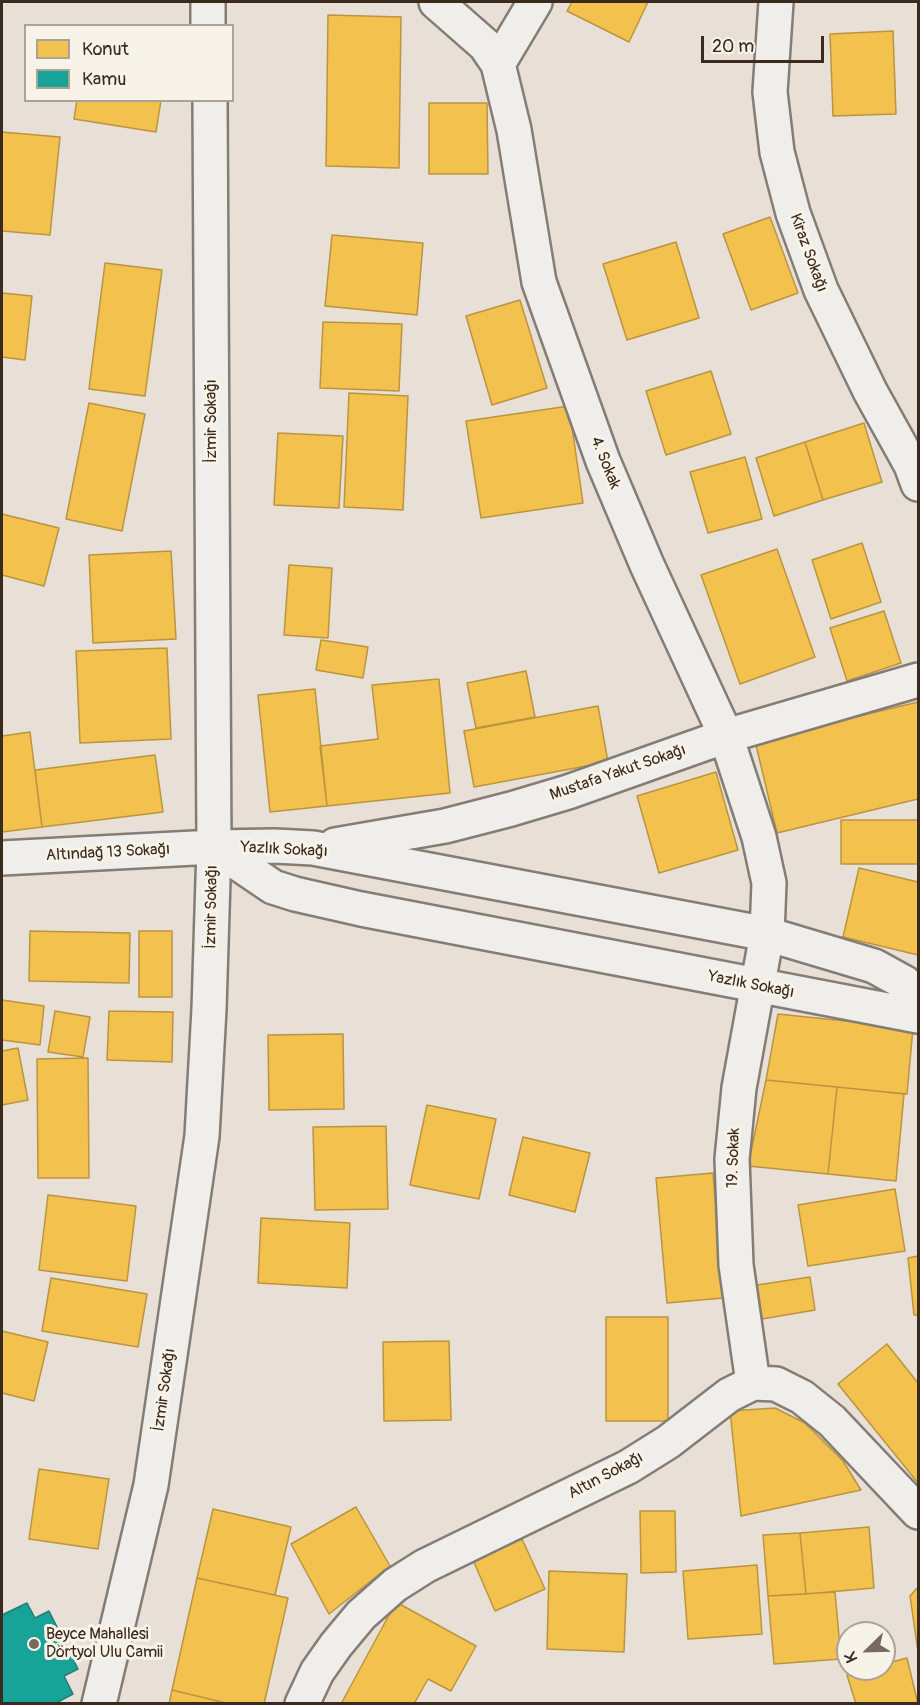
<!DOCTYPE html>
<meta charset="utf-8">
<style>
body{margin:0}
#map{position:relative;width:920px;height:1705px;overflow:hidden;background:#e8dfd6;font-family:Pangolin,sans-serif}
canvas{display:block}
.frame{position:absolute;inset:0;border:3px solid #3b2a1e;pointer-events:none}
.legend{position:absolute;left:24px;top:24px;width:210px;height:78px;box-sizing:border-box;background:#f7f3e8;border:2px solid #aca397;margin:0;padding:8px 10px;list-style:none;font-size:18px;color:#3b2a1e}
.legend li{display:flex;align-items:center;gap:12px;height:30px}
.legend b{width:30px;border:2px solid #aca397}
.north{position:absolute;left:836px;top:1621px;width:60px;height:60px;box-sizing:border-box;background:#f7f3e8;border:2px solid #aca397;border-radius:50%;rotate:247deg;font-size:16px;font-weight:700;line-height:24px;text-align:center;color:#3b2a1e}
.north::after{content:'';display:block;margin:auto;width:21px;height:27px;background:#78695e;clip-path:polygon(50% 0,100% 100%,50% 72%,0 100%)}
.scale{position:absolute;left:701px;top:36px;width:123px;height:27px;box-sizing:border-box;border:3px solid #3b2a1e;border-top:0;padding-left:8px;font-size:18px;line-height:21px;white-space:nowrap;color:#3b2a1e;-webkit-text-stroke:4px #f7f3e8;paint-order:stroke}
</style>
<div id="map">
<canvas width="920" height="1705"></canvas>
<div class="frame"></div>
<ul class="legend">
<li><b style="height:16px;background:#f2c14e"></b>Konut</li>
<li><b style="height:16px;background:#17a398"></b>Kamu</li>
</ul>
<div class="north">K</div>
<div class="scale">20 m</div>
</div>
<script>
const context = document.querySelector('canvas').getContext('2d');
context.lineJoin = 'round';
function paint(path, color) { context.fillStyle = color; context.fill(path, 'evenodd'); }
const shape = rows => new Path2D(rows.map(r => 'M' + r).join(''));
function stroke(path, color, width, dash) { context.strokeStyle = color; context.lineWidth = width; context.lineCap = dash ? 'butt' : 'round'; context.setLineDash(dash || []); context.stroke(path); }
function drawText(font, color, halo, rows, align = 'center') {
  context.font = font + ' Pangolin,sans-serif'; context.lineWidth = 6; context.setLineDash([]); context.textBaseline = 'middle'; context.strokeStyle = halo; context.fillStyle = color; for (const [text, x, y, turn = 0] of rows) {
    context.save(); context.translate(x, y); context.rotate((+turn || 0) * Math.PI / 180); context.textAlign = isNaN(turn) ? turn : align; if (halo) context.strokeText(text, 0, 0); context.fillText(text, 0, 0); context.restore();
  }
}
const homes = shape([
 [572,2,648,2,629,42,567,11,572,2],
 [328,15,401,17,399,168,326,166,328,15],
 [893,31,896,114,833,116,830,34,893,31],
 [77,100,161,100,156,132,74,119,77,100],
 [429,103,487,103,488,174,429,174,429,103],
 [2,132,60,137,50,235,2,231,2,132],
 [770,217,798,293,751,310,723,234,770,217],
 [332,235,423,243,417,315,325,306,332,235],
 [676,242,699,318,627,340,603,264,676,242],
 [105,263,162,270,145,396,89,389,105,263],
 [2,293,32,296,25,360,2,357,2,293],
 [520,300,547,388,492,405,466,316,520,300],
 [323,322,402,324,399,391,320,388,323,322],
 [711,371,731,434,666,455,646,391,711,371],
 [349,393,408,396,403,510,344,507,349,393],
 [89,403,145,414,122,531,66,519,89,403],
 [569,406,583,503,481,518,466,421,569,406],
 [864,423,882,482,823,500,805,442,864,423],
 [278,433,343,436,339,508,274,505,278,433],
 [805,442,823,500,774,516,756,458,805,442],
 [745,457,762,519,708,533,690,472,745,457],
 [2,514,59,528,44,586,2,575,2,514],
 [862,543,881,602,831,619,812,560,862,543],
 [777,549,815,657,740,684,701,575,777,549],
 [171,551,176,639,93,643,89,555,171,551],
 [289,565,332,568,328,638,284,635,289,565],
 [884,611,901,663,847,681,830,628,884,611],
 [321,640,368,647,363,678,316,670,321,640],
 [167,648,171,739,80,743,76,651,167,648],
 [526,671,535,717,476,728,467,683,526,671],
 [439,679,450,793,327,806,320,746,378,739,372,685,439,679],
 [315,689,327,806,270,812,258,695,315,689],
 [918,702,918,799,777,833,755,741,918,702],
 [598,706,608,762,474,787,464,731,598,706],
 [30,732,42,827,2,832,2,736,30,732],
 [155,755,163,812,42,827,35,770,155,755],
 [716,772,738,850,659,873,637,796,716,772],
 [841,820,918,820,918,864,841,864,841,820],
 [859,868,918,882,918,955,843,937,859,868],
 [30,931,130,933,129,983,29,981,30,931],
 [139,931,172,931,172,997,139,997,139,931],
 [2,1000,44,1006,40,1045,2,1040,2,1000],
 [55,1011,90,1017,83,1057,48,1052,55,1011],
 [109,1011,173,1012,172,1062,107,1060,109,1011],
 [778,1014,913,1028,907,1094,766,1080,778,1014],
 [343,1034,344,1109,269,1110,268,1035,343,1034],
 [18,1048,28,1100,2,1105,2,1051,18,1048],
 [88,1058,89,1178,38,1178,37,1059,88,1058],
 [766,1080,837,1087,828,1174,748,1166,766,1080],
 [837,1087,904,1094,896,1181,828,1174,837,1087],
 [427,1105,496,1119,479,1199,410,1185,427,1105],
 [386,1126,388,1209,315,1210,313,1127,386,1126],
 [523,1137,590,1153,575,1212,509,1195,523,1137],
 [713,1173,723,1298,667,1303,656,1178,713,1173],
 [895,1189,905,1251,808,1266,798,1205,895,1189],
 [48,1195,136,1206,127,1281,39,1270,48,1195],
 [261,1218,350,1223,347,1288,258,1283,261,1218],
 [918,1256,918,1315,914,1315,908,1258,918,1256],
 [810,1277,815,1310,762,1319,757,1285,810,1277],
 [51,1278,147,1294,138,1347,42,1331,51,1278],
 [606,1317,668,1317,668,1421,606,1421,606,1317],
 [2,1331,48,1342,34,1401,2,1393,2,1331],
 [449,1341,451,1420,384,1421,383,1342,449,1341],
 [887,1344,918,1383,918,1483,838,1384,887,1344],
 [775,1408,805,1423,843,1461,861,1490,741,1516,730,1411,775,1408],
 [39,1469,109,1479,98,1549,29,1539,39,1469],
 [356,1507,390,1566,329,1614,291,1544,356,1507],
 [213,1509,291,1527,275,1595,197,1578,213,1509],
 [640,1511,675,1511,676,1572,641,1573,640,1511],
 [869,1527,874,1588,806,1594,800,1533,869,1527],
 [800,1533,806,1594,768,1596,763,1535,800,1533],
 [522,1539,545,1589,495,1611,473,1560,522,1539],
 [757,1565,762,1634,688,1639,683,1571,757,1565],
 [549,1571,627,1574,624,1652,547,1649,549,1571],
 [197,1578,288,1598,264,1704,230,1704,172,1690,197,1578],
 [918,1587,918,1652,910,1596,918,1587],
 [835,1592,841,1659,774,1664,768,1596,835,1592],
 [396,1602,476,1646,451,1691,428,1679,414,1704,341,1704,396,1602],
 [907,1658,918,1704,856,1704,847,1675,868,1669,884,1669,884,1664,907,1658],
 [172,1690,230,1704,169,1704,172,1690]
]);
paint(homes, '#f2c14e');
stroke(homes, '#bb9440', 1.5);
const public = shape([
 [27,1603,35,1618,49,1611,78,1669,64,1676,73,1694,54,1704,2,1704,2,1615,27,1603]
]);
paint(public, '#17a398');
stroke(public, '#227f73', 1.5);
const minor = shape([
 [208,2,208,26],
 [436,2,485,45,498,64,514,130,539,282,603,461,647,565,726,736,759,837,769,883,767,934,739,1088,732,1159,736,1265,753,1383],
 [776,2,770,92,777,152,793,213,821,290,870,391,911,465,918,484],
 [498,64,535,2],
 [335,845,445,826,511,809,568,792,726,736,918,680],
 [214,847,273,887,295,894,361,909,918,1016],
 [2,858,214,847,275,846,313,848,767,934,874,966,905,983,918,995],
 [99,1704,151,1485,202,1136,209,1009,214,847,210,100],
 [302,1704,317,1672,336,1645,361,1615,395,1585,425,1566,628,1467,668,1442,729,1395,753,1383,776,1384,802,1397,832,1421,918,1512]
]);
stroke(minor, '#847d76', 38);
stroke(minor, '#f0eeea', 33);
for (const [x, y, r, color] of [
 [34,1644,6,"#78695e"]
]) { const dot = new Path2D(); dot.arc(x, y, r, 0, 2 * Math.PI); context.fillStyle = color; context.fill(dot); stroke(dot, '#f7f3e8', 2); }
drawText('16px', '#3b2a1e', '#f7f3e8', [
 ["Kiraz Sokağı",808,253,70],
 ["İzmir Sokağı",212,421,-90],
 ["4. Sokak",605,463,68],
 ["Mustafa Yakut Sokağı",618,773,-19],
 ["Yazlık Sokağı",284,850,3],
 ["Altındağ 13 Sokağı",108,853,-3],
 ["İzmir Sokağı",212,907,-89],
 ["Yazlık Sokağı",751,985,11],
 ["19. Sokak",734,1158,-88],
 ["İzmir Sokağı",165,1390,-82],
 ["Altın Sokağı",606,1476,-28]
]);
drawText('16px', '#3b2a1e', '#f7f3e8', [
 ["Beyce Mahallesi",46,1635],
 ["Dörtyol Ulu Camii",46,1653]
], 'left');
</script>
